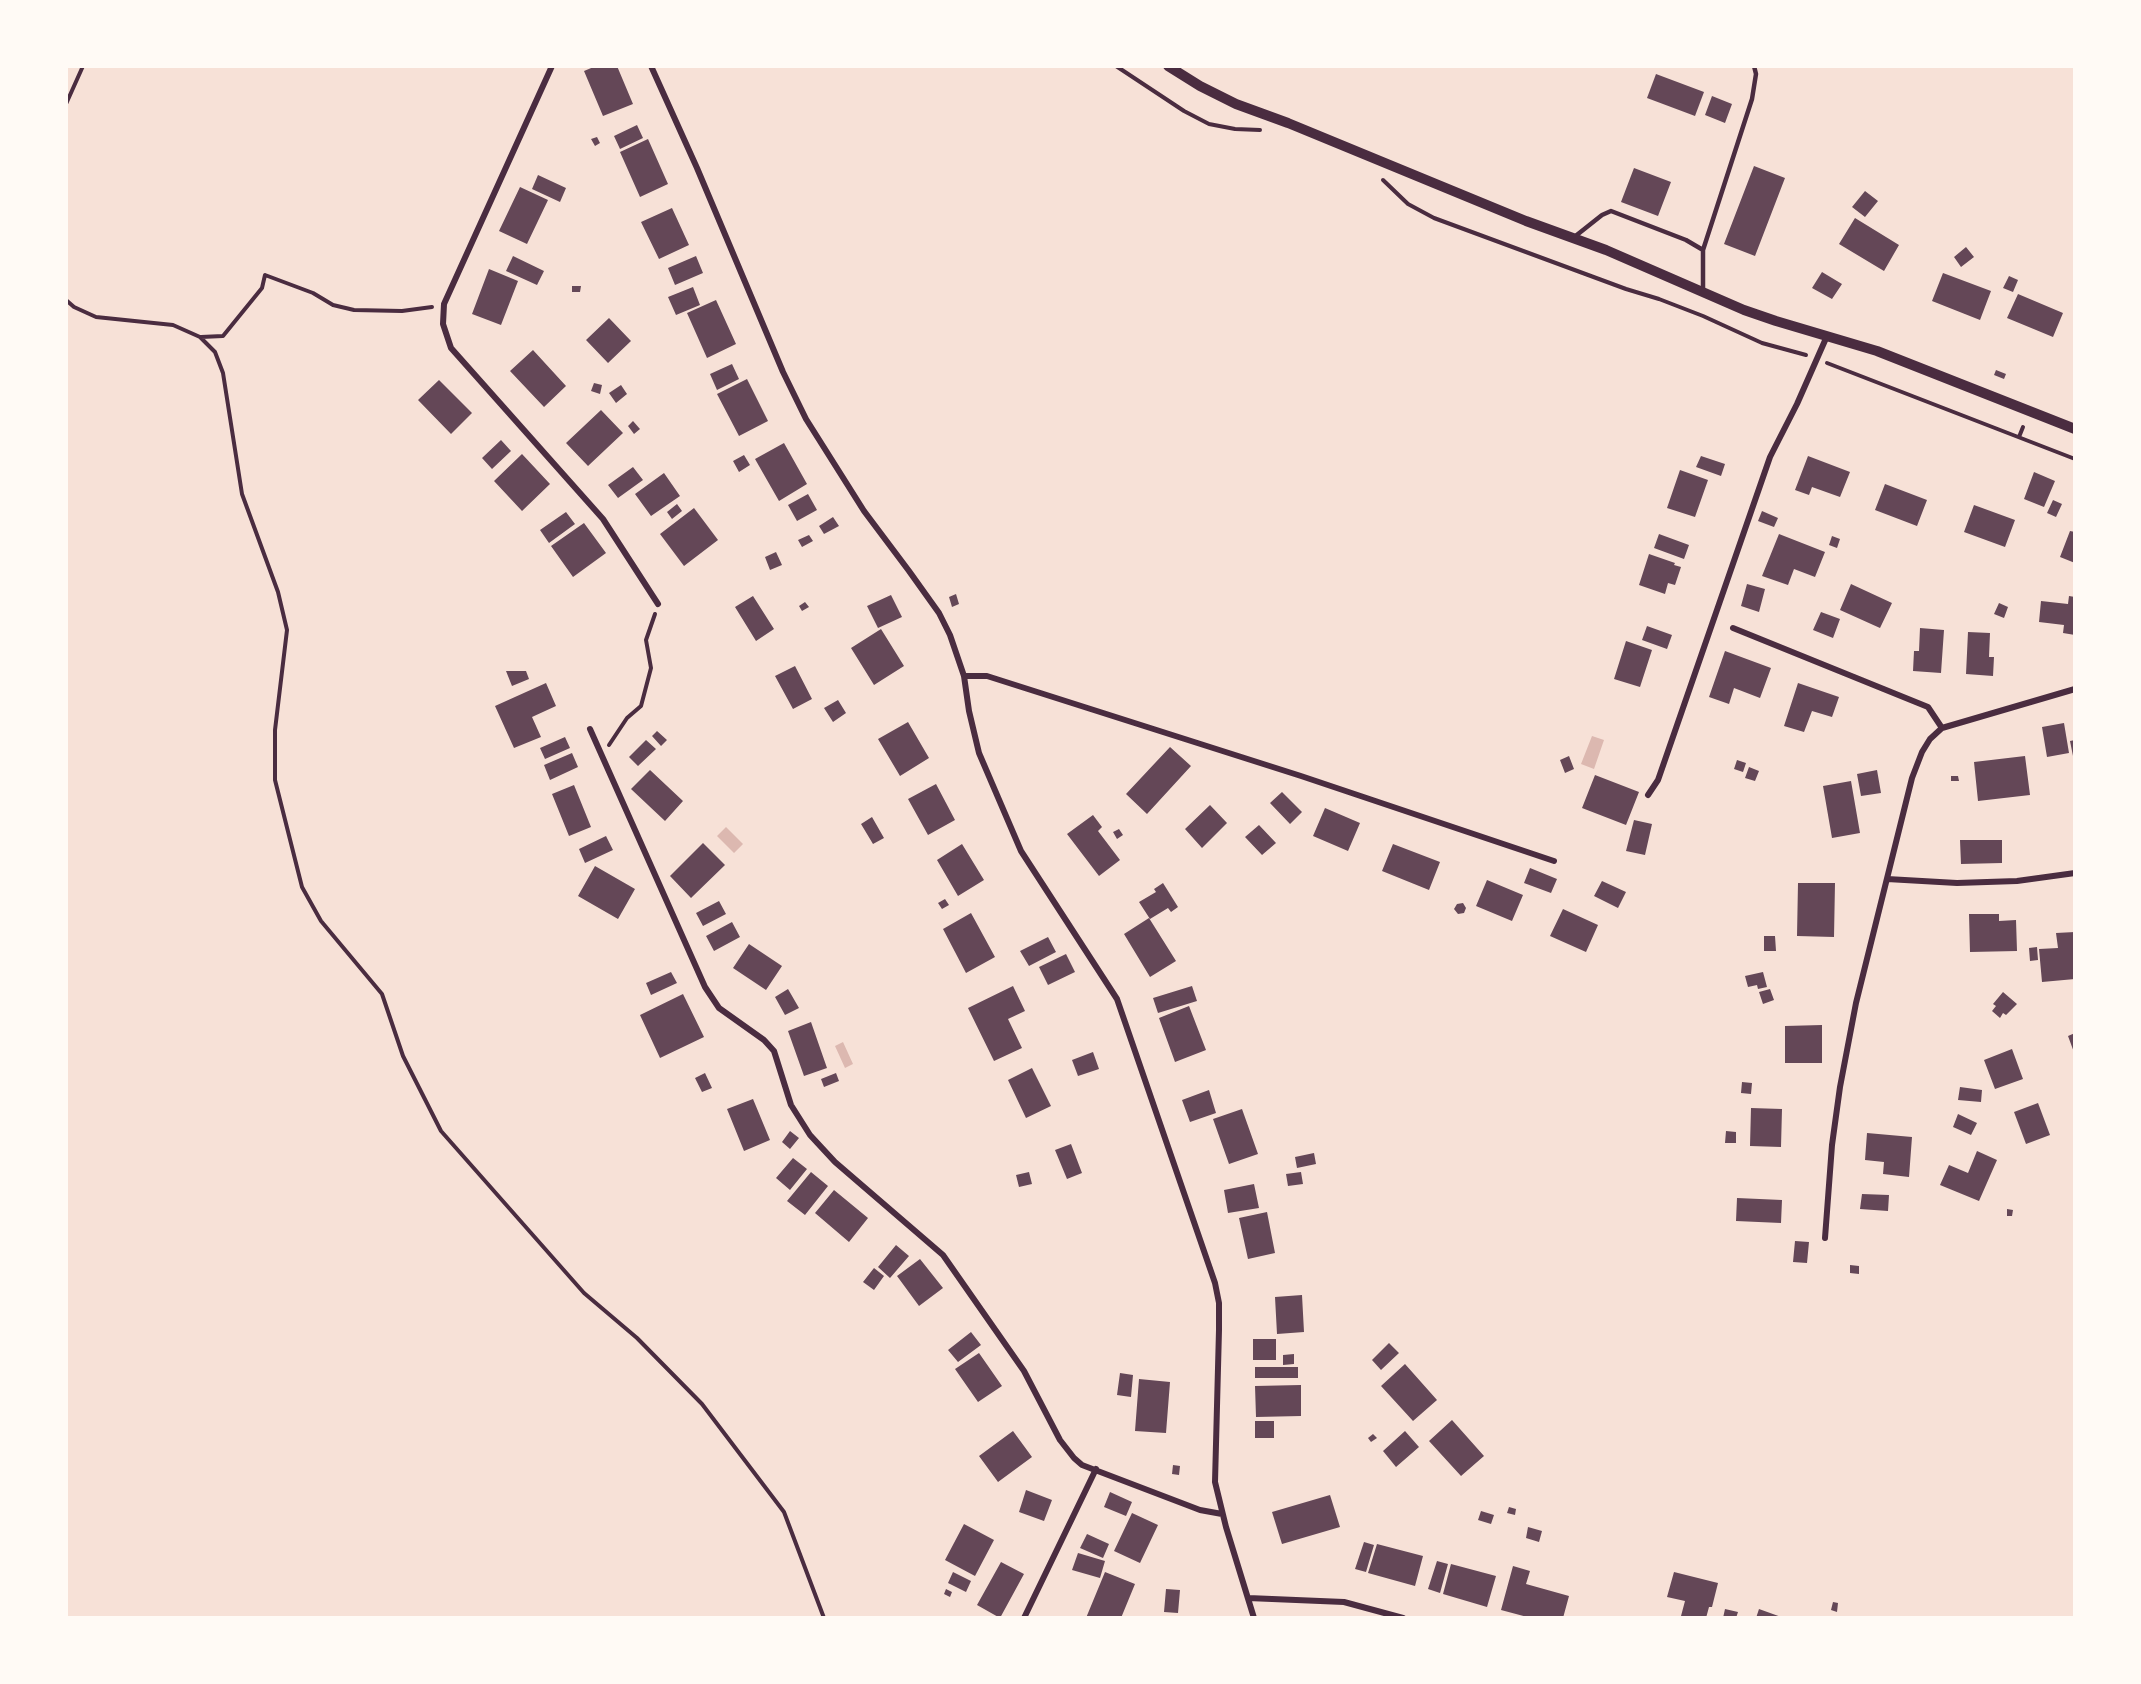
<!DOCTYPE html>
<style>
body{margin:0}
#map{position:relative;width:2141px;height:1684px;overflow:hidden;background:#f7e1d7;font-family:Bitter,serif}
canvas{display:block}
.frame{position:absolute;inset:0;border:68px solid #fffaf5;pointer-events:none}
</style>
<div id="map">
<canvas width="2141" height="1684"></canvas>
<div class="frame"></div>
</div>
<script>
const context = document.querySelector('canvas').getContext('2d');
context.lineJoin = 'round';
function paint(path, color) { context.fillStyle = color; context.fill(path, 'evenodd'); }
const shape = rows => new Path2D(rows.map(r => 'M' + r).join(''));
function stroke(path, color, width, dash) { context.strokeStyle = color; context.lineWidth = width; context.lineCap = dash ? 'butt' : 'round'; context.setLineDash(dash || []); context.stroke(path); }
paint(shape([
 [1592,736,1604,740,1594,769,1581,764],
 [726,827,743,844,734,853,717,836],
 [843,1042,853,1064,845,1068,835,1046]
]), '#dcb8b0');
paint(shape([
 [596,66,617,66,633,104,603,116,584,71],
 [1656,74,1704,92,1695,116,1647,98],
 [1712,96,1732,104,1725,123,1705,115],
 [637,125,643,138,620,149,614,136],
 [597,137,600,143,595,146,591,139],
 [648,139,668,184,640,197,620,152],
 [1754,166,1785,178,1755,256,1724,244],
 [1634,168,1671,182,1658,216,1621,202],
 [538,175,566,188,560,202,532,189],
 [520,187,548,200,527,244,499,231],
 [1865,191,1878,201,1865,217,1852,207],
 [672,208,689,245,659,259,641,222],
 [1855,218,1899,245,1884,271,1839,244],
 [1966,247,1974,257,1961,267,1954,257],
 [513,256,544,271,537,285,506,271],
 [696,256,703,273,675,285,668,268],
 [489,269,518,281,501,325,472,314],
 [1822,272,1842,284,1832,299,1812,288],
 [1943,273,1991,291,1980,320,1932,301],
 [2009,276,2018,280,2013,292,2003,288],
 [572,286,581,286,580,292,572,292],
 [693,287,700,305,676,315,668,297],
 [2018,294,2063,313,2053,337,2007,318],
 [716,300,736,344,707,358,687,313],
 [609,318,631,341,608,363,586,340],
 [533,350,566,386,544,407,510,371],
 [732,364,739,379,717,390,710,374],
 [1996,370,2006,374,2004,379,1994,375],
 [747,379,768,421,739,436,717,394],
 [439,380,472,413,451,434,418,400],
 [594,383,602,385,600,394,591,391],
 [621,385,627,394,616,403,609,393],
 [601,410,623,433,588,466,566,443],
 [633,421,640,429,634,434,628,426],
 [501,440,511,451,492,469,482,458],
 [784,443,807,484,779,501,755,459],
 [522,454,550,484,522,511,494,481],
 [744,455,750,465,739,472,733,461],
 [1701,456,1725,464,1721,476,1696,467],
 [1808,456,1850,472,1840,497,1812,487,1809,495,1795,490],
 [633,467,643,480,618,498,608,485],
 [1680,470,1708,480,1695,517,1667,508],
 [2034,472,2055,481,2044,507,2024,499],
 [664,473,680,496,651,516,635,494],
 [1885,484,1927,500,1917,526,1875,510],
 [808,494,817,510,797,521,788,505],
 [2053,500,2062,504,2056,517,2047,513],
 [677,504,682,511,672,519,667,512],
 [1974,505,2015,520,2005,547,1964,532],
 [694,508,718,540,684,566,660,534],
 [1762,511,1778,518,1774,527,1758,521],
 [566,512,575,524,549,543,540,530],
 [833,517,839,526,824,534,819,526],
 [584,523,606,553,573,577,551,546],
 [2070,531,2075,532,2075,563,2060,557],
 [1659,534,1689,545,1684,559,1654,548],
 [1779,534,1825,552,1815,577,1794,569,1788,585,1762,576],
 [809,535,813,541,802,547,798,540],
 [1832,536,1840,539,1837,548,1829,545],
 [776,552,782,565,770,570,765,557],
 [1649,554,1675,563,1674,565,1681,567,1675,585,1668,583,1665,594,1639,585],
 [1747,584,1765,589,1759,612,1741,606],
 [1851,584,1892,603,1880,628,1840,610],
 [956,594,959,604,952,607,949,597],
 [891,595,902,617,878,628,867,606],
 [753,596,774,629,756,641,735,607],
 [2069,596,2075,597,2075,635,2063,633,2064,625,2039,622,2041,601,2068,604],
 [805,602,809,607,802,611,799,606],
 [1999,603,2008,607,2004,618,1994,614],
 [1821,612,1840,619,1833,638,1813,630],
 [1647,626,1672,635,1667,649,1642,640],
 [1920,628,1944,630,1941,673,1913,671,1914,651,1919,651],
 [881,629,904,666,874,685,851,648],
 [1968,632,1990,633,1989,657,1994,657,1993,676,1966,674],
 [1626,641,1652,650,1640,687,1614,679],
 [1725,651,1771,668,1760,698,1734,688,1729,704,1709,697],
 [795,666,812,699,793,709,775,676],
 [506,671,526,671,529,679,512,686],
 [546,683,556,706,532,717,541,737,514,748,495,706],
 [1798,683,1839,697,1832,717,1812,711,1804,732,1784,726],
 [838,700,846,713,833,722,824,708],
 [908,722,929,758,900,776,878,739],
 [2064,723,2069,753,2047,757,2042,727],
 [657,731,667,740,661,746,652,736],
 [565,737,570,748,545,759,540,748],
 [646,740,656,749,638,766,629,757],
 [2075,740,2075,761,2074,761,2070,741],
 [1170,747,1191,766,1147,814,1126,794],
 [572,753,578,767,550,780,544,765],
 [1569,756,1574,769,1565,773,1560,760],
 [2025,756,2030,795,1978,801,1974,762],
 [1737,760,1746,763,1743,772,1734,769],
 [1749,767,1759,771,1755,781,1745,778],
 [650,770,683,801,665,821,631,789],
 [1877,770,1881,793,1861,796,1857,774],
 [1595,775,1639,792,1626,825,1582,808],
 [1951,776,1958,776,1959,781,1951,781],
 [1851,781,1860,833,1832,838,1823,786],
 [936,784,955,820,928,835,908,799],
 [574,785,591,827,569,836,552,794],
 [1282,792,1302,812,1290,824,1270,803],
 [1210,805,1227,823,1202,848,1185,829],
 [1325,808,1360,823,1348,851,1313,836],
 [1093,815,1102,827,1098,831,1120,860,1099,876,1067,834],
 [872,817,884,838,873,844,861,824],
 [1634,820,1652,824,1645,855,1626,851],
 [1259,825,1276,843,1262,855,1245,837],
 [1119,829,1123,835,1117,839,1113,832],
 [606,836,613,850,585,863,579,849],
 [1960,840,2002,840,2002,863,1961,864],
 [703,843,725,865,691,898,670,876],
 [962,844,984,880,958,896,937,860],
 [1393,844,1440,862,1429,890,1382,871],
 [595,866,635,889,618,919,578,896],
 [1530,868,1557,879,1551,893,1524,883],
 [1487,880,1523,895,1512,921,1476,906],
 [1602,881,1626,892,1618,908,1594,896],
 [1163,883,1178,907,1171,912,1168,908,1150,919,1139,902,1156,892,1154,889],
 [1798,883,1835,883,1834,937,1797,936],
 [945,899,949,905,942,909,938,903],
 [719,901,726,914,703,926,696,913],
 [1463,903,1466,908,1464,913,1458,914,1454,909,1457,904],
 [1563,909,1598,925,1586,952,1550,936],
 [971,913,995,957,966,973,943,929],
 [1969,914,1999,914,1999,921,2016,920,2017,951,1970,952],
 [1149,918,1176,961,1150,977,1124,934],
 [732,922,740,937,714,951,706,936],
 [2075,932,2075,979,2042,982,2039,949,2058,948,2056,933],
 [1764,936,1775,936,1776,951,1764,951],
 [1048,937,1056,952,1029,966,1020,951],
 [749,944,782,966,766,990,733,968],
 [2037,947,2038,960,2030,961,2029,948],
 [1066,954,1075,972,1048,985,1039,967],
 [671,972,677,983,651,995,646,983],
 [1763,972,1767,987,1758,989,1757,985,1748,987,1745,976],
 [1013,986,1025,1011,1008,1019,1022,1048,994,1061,968,1008],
 [1192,986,1197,1001,1158,1013,1153,998],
 [788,989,799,1008,785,1015,775,997],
 [1770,989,1774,1000,1763,1004,1759,992],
 [2003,992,2017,1004,2006,1015,2003,1013,2000,1018,1992,1011,1996,1006,1993,1004],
 [683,994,704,1037,660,1058,640,1015],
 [1189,1006,1206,1050,1175,1062,1159,1018],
 [811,1022,827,1068,804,1076,788,1031],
 [1822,1025,1822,1063,1785,1063,1785,1026],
 [2075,1033,2075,1055,2068,1036],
 [2012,1049,2023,1079,1995,1089,1984,1060],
 [1093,1052,1099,1069,1078,1076,1072,1060],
 [1032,1068,1051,1106,1026,1118,1008,1080],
 [705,1073,712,1088,702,1092,695,1078],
 [836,1073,839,1081,824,1087,821,1079],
 [1742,1082,1752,1083,1751,1094,1741,1093],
 [1960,1087,1982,1090,1981,1102,1958,1100],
 [1209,1090,1216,1113,1190,1122,1182,1100],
 [753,1099,770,1140,744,1151,727,1109],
 [2038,1103,2050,1135,2026,1144,2014,1112],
 [1751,1108,1782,1109,1781,1147,1750,1146],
 [1242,1109,1258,1154,1229,1164,1213,1119],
 [1958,1114,1977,1123,1971,1135,1953,1127],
 [790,1131,799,1138,790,1149,782,1142],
 [1726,1131,1736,1132,1736,1143,1725,1143],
 [1867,1133,1912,1137,1909,1177,1883,1174,1884,1162,1865,1160],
 [1071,1144,1082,1173,1067,1179,1055,1150],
 [1977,1151,1997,1160,1979,1201,1940,1185,1949,1165,1968,1173],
 [1314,1153,1316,1164,1297,1168,1295,1157],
 [793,1158,807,1169,790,1190,776,1178],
 [811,1172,828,1186,805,1215,787,1201],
 [1029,1172,1032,1184,1019,1187,1016,1175],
 [1301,1172,1303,1184,1288,1186,1286,1174],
 [1254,1184,1259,1208,1228,1213,1224,1190],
 [834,1190,868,1218,849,1242,815,1213],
 [1862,1194,1889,1195,1888,1211,1860,1209],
 [1737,1198,1782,1200,1781,1223,1736,1221],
 [2007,1209,2013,1210,2012,1216,2007,1216],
 [1267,1212,1275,1253,1248,1259,1239,1218],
 [1795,1241,1809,1242,1807,1263,1793,1262],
 [896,1245,909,1256,890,1278,878,1267],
 [920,1259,943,1288,919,1306,897,1276],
 [1850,1265,1859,1266,1859,1274,1850,1273],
 [874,1268,884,1276,874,1290,863,1282],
 [1302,1295,1304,1332,1277,1334,1275,1297],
 [971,1332,981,1345,958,1362,948,1350],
 [1253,1339,1276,1339,1276,1360,1253,1360],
 [1389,1343,1399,1353,1381,1370,1372,1360],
 [979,1353,1002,1386,978,1402,955,1369],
 [1294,1354,1294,1364,1283,1365,1283,1355],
 [1405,1364,1437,1400,1413,1421,1381,1386],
 [1255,1367,1298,1367,1298,1378,1255,1378],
 [1120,1373,1133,1375,1131,1397,1117,1395],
 [1139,1379,1170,1382,1166,1433,1135,1431],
 [1301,1385,1301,1416,1256,1417,1255,1386],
 [1452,1420,1484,1456,1461,1476,1429,1441],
 [1255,1421,1274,1421,1274,1438,1255,1438],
 [1013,1431,1032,1457,998,1482,979,1456],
 [1405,1431,1419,1447,1396,1467,1383,1451],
 [1373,1434,1377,1438,1371,1442,1368,1438],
 [1173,1465,1180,1466,1179,1475,1172,1474],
 [1026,1490,1052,1500,1044,1521,1019,1512],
 [1110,1492,1132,1502,1126,1516,1104,1507],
 [1330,1495,1340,1527,1282,1544,1272,1512],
 [1509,1507,1516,1509,1515,1515,1507,1513],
 [1481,1511,1494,1515,1491,1524,1478,1520],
 [1132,1513,1158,1525,1140,1563,1114,1551],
 [964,1524,994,1540,975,1576,945,1560],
 [1528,1527,1542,1531,1539,1542,1526,1538],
 [1087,1534,1109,1544,1103,1558,1080,1548],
 [1364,1542,1374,1545,1366,1572,1355,1569],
 [1377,1544,1423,1556,1415,1586,1368,1573],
 [1078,1553,1105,1561,1100,1578,1072,1570],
 [1437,1561,1448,1564,1440,1593,1428,1589],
 [1001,1562,1024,1574,1000,1618,977,1605],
 [1451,1564,1496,1576,1487,1607,1443,1594],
 [1513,1566,1530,1571,1526,1584,1569,1596,1563,1618,1531,1618,1501,1610],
 [953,1572,971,1581,966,1592,948,1583],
 [1105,1572,1135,1584,1121,1618,1086,1618],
 [1674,1572,1718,1583,1712,1607,1709,1607,1706,1618,1681,1616,1685,1601,1667,1597],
 [946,1589,952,1592,950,1597,944,1594],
 [1166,1589,1180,1590,1178,1613,1164,1612],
 [1833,1602,1838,1603,1837,1612,1831,1610],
 [1725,1609,1738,1612,1736,1618,1723,1618],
 [1759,1609,1784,1618,1756,1618]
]), '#644757');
stroke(shape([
 [1116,66,1184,111,1209,124,1235,129,1260,130],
 [66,104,83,66],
 [1383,180,1408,204,1434,218,1626,289,1659,299,1703,316,1762,343,1806,355],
 [66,300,74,307,96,317,173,325,200,337,215,352,223,373,242,494,278,592,287,630,275,730,275,780,302,887,321,921,382,994,403,1056,441,1131,584,1293,637,1338,702,1404,784,1512,824,1618],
 [201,337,223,336,262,288,265,275,313,293,333,305,354,310,402,311,432,307],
 [1827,363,2075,459],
 [2019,437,2023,427],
 [609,745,627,718,641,706,651,668,646,640,655,614]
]), '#4a2c40', 4);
stroke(shape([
 [1573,238,1602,215,1611,211,1686,240,1703,250,1703,291],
 [1703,250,1752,99,1756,74,1754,66]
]), '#4a2c40', 4.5);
stroke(shape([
 [552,66,444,304,443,324,451,348,603,519,658,604],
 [651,66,697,168,783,372,806,419,864,511,909,571,939,613,950,635,964,676,969,711,979,753,1021,851,1117,999,1215,1283,1219,1303,1219,1330,1215,1482,1226,1527,1254,1618],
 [1733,628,1928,707,1942,728],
 [964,676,987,676,1301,776,1554,861],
 [590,729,705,987,719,1008,764,1040,774,1051,791,1105,810,1135,835,1162,943,1255,1024,1371,1060,1440,1074,1458,1082,1465,1200,1510,1222,1514],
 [1648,795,1658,780,1770,457,1797,404,1827,336],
 [1887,879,1957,883,2017,881,2075,873],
 [1825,1238,1832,1145,1840,1087,1856,1003,1912,778,1922,752,1930,739,1942,728,2075,689],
 [1248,1598,1344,1602,1403,1618],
 [1024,1618,1096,1469]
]), '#4a2c40', 6);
stroke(shape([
 [1168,66,1200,86,1236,104,1288,123,1526,221,1606,250,1744,310,1776,321,1877,351,2075,429]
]), '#4a2c40', 10);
</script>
